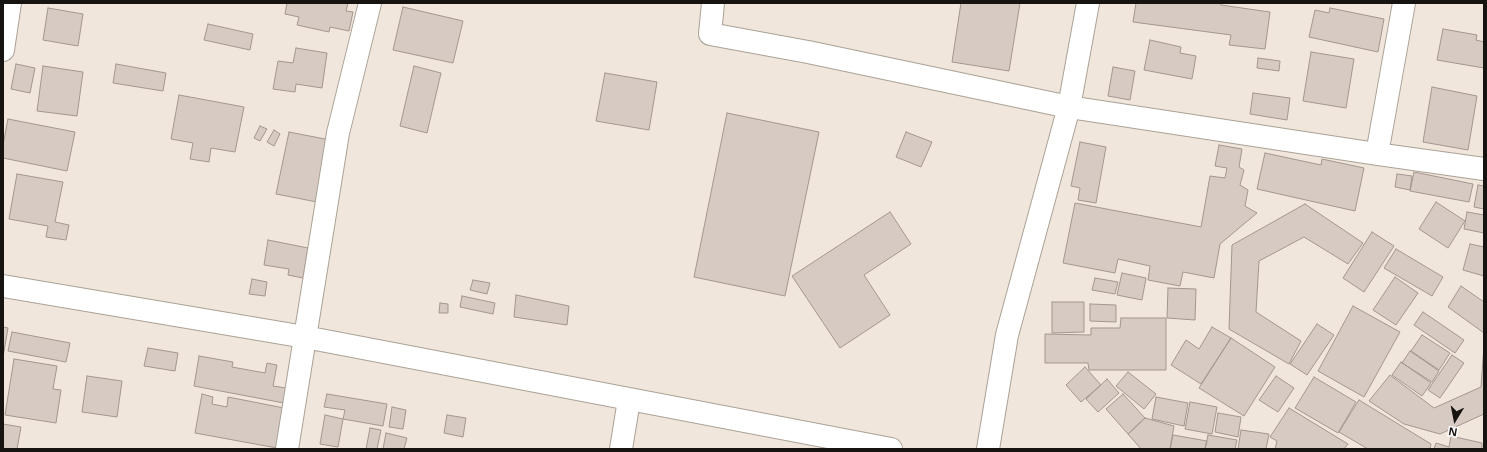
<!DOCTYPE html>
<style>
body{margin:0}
#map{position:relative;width:1487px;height:452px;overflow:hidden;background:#f0e6db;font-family:"Noto Sans",sans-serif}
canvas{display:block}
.frame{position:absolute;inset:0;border:4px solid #171310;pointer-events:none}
.north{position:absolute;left:1435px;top:400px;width:40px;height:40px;-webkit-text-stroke:3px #fff;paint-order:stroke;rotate:190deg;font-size:11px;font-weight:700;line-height:16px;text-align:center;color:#171310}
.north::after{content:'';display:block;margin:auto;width:14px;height:18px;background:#171310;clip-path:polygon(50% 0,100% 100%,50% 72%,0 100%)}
</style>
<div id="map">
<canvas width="1487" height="452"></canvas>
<div class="frame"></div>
<div class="north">N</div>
</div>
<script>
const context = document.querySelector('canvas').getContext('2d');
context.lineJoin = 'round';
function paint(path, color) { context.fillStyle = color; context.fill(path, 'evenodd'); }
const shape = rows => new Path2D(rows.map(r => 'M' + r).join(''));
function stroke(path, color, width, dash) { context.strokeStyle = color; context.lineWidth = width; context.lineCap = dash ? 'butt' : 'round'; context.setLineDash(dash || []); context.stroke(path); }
const building = shape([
 [287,3,348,3,346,11,353,12,349,31,330,27,329,32,297,25,299,17,285,14,287,3],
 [961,3,1020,3,1009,71,952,62,961,3],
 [1136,3,1221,3,1221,5,1270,12,1265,49,1229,45,1231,35,1133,22,1136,3],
 [403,7,463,21,453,63,393,50,403,7],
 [48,8,83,14,78,46,43,40,48,8],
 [1330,8,1384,19,1378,52,1309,37,1315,10,1329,13,1330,8],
 [208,24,253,34,250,50,204,40,208,24],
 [1443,29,1477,35,1476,40,1484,42,1484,68,1437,60,1443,29],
 [1150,40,1181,47,1180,53,1196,56,1192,79,1144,70,1150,40],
 [296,48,327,53,322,88,296,84,295,92,273,89,278,61,293,63,296,48],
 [1311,52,1354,59,1346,108,1303,101,1311,52],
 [1258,58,1280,61,1279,71,1257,68,1258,58],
 [16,64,35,68,30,93,11,89,16,64],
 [116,64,166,73,163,91,113,83,116,64],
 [43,66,83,72,77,116,37,111,43,66],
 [414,66,441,73,427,133,400,126,414,66],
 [1113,67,1135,71,1130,100,1108,96,1113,67],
 [605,73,657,82,649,130,596,121,605,73],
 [1432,87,1477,96,1468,150,1423,142,1432,87],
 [1253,93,1290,98,1287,120,1250,114,1253,93],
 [179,95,244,107,235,152,211,148,209,162,190,159,193,143,171,139,179,95],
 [727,113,819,132,785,296,694,277,727,113],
 [8,119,75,132,67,171,3,158,3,145,8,119],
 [260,126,267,129,260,141,254,138,260,126],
 [274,130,280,134,274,146,267,142,274,130],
 [289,132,330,140,317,202,276,194,289,132],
 [906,132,932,142,921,167,896,157,906,132],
 [1080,142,1106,147,1096,203,1078,200,1080,188,1071,186,1080,142],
 [1219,145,1242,149,1239,167,1244,170,1240,185,1248,190,1245,206,1257,213,1220,244,1214,278,1183,272,1180,286,1148,280,1150,266,1118,259,1115,273,1063,263,1075,203,1201,227,1210,176,1225,178,1227,168,1215,166,1219,145],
 [1265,153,1321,165,1322,159,1364,168,1355,211,1257,189,1265,153],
 [1414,172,1473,184,1469,202,1410,191,1414,172],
 [17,174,63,182,55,222,69,225,66,240,46,237,48,226,9,219,17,174],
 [1397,174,1412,176,1410,190,1395,187,1397,174],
 [1478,185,1484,186,1484,209,1474,207,1478,185],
 [1436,202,1465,221,1448,248,1419,229,1436,202],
 [1305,204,1363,243,1348,264,1304,237,1259,261,1256,312,1301,341,1289,364,1229,329,1232,245,1305,204],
 [890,212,911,244,864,275,890,315,840,348,792,276,890,212],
 [1467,212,1484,215,1484,233,1464,229,1467,212],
 [1372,232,1394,246,1364,292,1343,278,1372,232],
 [268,240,308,248,303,278,288,275,289,269,264,265,268,240],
 [1470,244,1484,247,1484,276,1463,270,1470,244],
 [1396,249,1443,277,1432,296,1384,268,1396,249],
 [1122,273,1146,278,1142,300,1117,295,1122,273],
 [1395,277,1418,293,1396,325,1373,310,1395,277],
 [1095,278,1118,282,1115,294,1092,290,1095,278],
 [252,279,267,282,265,296,249,294,252,279],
 [473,280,490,283,487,294,470,290,473,280],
 [1461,286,1484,302,1484,333,1448,307,1461,286],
 [1168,288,1196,289,1195,320,1167,318,1168,288],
 [516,295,569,306,567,325,514,317,516,295],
 [462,296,495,303,493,314,460,307,462,296],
 [1052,302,1084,302,1084,332,1052,333,1052,302],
 [440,303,448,304,448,313,439,313,440,303],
 [1090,304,1116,305,1116,322,1090,321,1090,304],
 [1353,306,1400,332,1364,397,1318,371,1353,306],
 [1423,312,1464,340,1455,353,1414,325,1423,312],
 [1121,318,1166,318,1166,370,1089,370,1088,363,1045,363,1045,334,1091,335,1091,328,1120,328,1121,318],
 [1317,324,1334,335,1307,375,1290,364,1317,324],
 [3,327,8,328,3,357,3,327],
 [1212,327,1231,338,1201,384,1171,365,1186,340,1199,349,1212,327],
 [12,332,70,343,66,362,8,351,12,332],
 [1422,335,1450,353,1439,370,1411,351,1422,335],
 [1231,338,1275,367,1244,416,1199,388,1231,338],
 [1484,345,1484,414,1440,434,1404,424,1369,401,1390,375,1434,408,1481,387,1484,345],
 [148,348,178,353,175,371,144,366,148,348],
 [1410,351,1439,371,1432,382,1402,363,1410,351],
 [1452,355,1464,363,1440,398,1428,390,1452,355],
 [199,356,233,362,232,367,265,373,267,363,277,365,273,386,286,388,284,403,194,386,199,356],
 [14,359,57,366,53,389,61,390,56,423,5,415,14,359],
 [1401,362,1431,383,1422,396,1392,375,1401,362],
 [1085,367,1101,385,1081,402,1066,385,1085,367],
 [1128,372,1156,394,1144,409,1116,386,1128,372],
 [87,376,122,381,117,417,82,412,87,376],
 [1276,376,1294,388,1278,412,1259,400,1276,376],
 [1314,377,1356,402,1338,433,1295,408,1314,377],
 [1107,379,1119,393,1098,412,1086,399,1107,379],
 [202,394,213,397,212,404,227,407,228,397,284,408,277,448,195,433,202,394],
 [327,394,387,404,383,426,343,419,345,410,324,407,327,394],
 [1123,394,1145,418,1128,434,1106,409,1123,394],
 [1156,397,1188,403,1184,426,1152,419,1156,397],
 [1359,400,1431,444,1430,449,1368,449,1339,432,1359,400],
 [1190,402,1217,407,1212,434,1185,429,1190,402],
 [392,407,406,410,403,429,389,427,392,407],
 [1289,408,1348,444,1344,449,1275,449,1277,441,1270,437,1289,408],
 [1218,413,1241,417,1238,437,1215,432,1218,413],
 [325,415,343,419,338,447,320,444,325,415],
 [447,415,466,418,463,437,444,433,447,415],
 [1145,418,1174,426,1170,449,1141,449,1128,434,1145,418],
 [3,424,21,427,17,449,3,449,3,424],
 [370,428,381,430,377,449,366,449,370,428],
 [1241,430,1269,434,1266,449,1238,449,1241,430],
 [386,433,407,438,404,449,383,449,386,433],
 [1173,435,1207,441,1205,449,1170,449,1173,435],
 [1208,435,1237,440,1235,449,1205,449,1208,435],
 [1451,436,1482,443,1482,449,1434,449,1436,443,1449,447,1451,436]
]);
paint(building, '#d7cac2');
stroke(building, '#a3968f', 1);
const minor = shape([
 [713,3,710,34,808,52,1069,107,1377,154,1484,169],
 [3,50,10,3],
 [1377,154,1404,3],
 [3,286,305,337,891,449],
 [287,449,338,133,370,3],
 [621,449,629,400],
 [988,449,1007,335,1069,107,1088,3]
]);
stroke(minor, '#aba297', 24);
stroke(minor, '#fff', 22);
</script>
